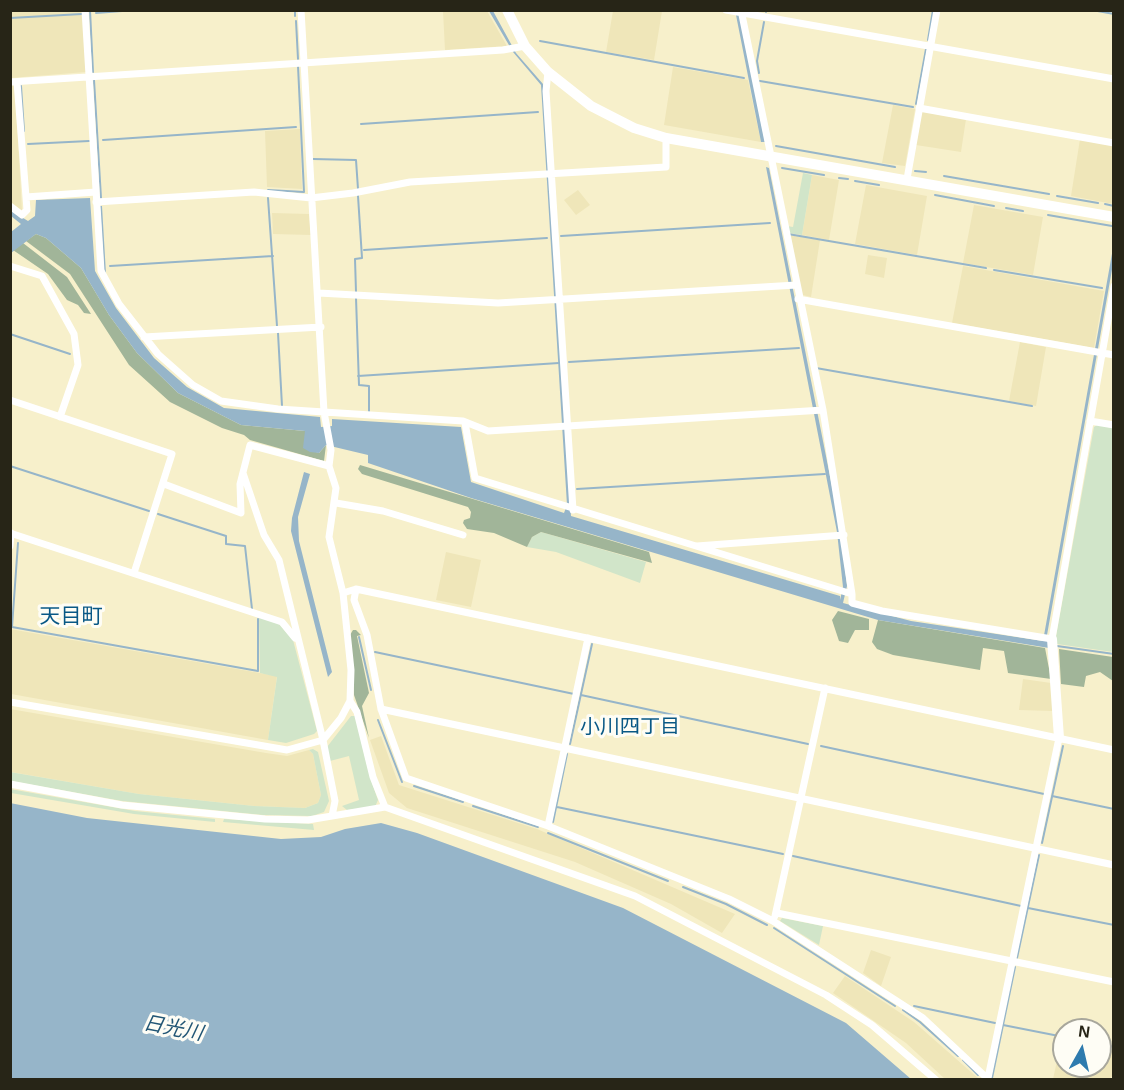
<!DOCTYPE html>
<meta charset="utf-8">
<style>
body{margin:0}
#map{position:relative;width:1124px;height:1090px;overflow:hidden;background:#f7f0cb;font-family:Helvetica,sans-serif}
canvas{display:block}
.frame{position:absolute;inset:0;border:12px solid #272517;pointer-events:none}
.north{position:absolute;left:1052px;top:1018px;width:60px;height:60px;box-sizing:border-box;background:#fefdf5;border:2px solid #a8a79c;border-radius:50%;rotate:8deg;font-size:16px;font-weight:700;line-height:24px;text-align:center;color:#272517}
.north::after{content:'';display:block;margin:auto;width:21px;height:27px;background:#2e7bae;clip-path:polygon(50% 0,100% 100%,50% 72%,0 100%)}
</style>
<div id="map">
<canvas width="1124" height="1090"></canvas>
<div class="frame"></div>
<div class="north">N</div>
</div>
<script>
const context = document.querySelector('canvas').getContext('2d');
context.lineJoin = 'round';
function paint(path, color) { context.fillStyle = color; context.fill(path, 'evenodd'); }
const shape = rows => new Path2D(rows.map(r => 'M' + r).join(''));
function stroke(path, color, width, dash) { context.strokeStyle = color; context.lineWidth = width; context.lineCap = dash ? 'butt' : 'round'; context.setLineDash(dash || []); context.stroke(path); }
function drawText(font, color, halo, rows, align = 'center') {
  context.font = font + ' Helvetica,"Noto Sans JP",sans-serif'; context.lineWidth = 6; context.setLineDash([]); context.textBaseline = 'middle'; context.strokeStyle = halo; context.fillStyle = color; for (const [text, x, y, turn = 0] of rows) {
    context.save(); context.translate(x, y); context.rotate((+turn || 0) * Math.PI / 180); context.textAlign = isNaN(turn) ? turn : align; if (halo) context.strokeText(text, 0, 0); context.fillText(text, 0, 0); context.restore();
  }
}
paint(shape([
 [11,11,83,11,86,72,11,78],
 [443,11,487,11,507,46,445,50],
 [613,11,662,11,654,60,606,52],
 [673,67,748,80,761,142,664,125],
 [10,85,15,85,22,211,11,202],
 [893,105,915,109,905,166,882,163],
 [922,111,966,119,961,152,916,145],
 [300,129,302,189,267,187,265,131],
 [1080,139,1113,145,1113,204,1071,196],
 [812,175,839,180,829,240,802,235],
 [866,185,927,196,917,255,855,244],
 [578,190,590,205,576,215,564,200],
 [974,205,1043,217,1033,275,963,263],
 [272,213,309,214,311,235,273,234],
 [788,235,820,240,811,297,803,295,800,291],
 [868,255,887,258,884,278,865,274],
 [963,266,1104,291,1094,348,952,323],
 [1020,342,1046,347,1036,406,1009,401],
 [446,552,481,560,471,607,436,600],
 [10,629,277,676,268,740,11,694],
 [1023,679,1051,683,1053,711,1019,710],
 [10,709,266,753,287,756,309,750,313,754,321,795,318,803,305,808,254,806,139,794,11,772],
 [381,736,399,785,537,829,735,914,722,933,671,904,575,862,407,808,389,793,370,740],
 [871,950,891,957,881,986,863,973],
 [845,976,914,1022,979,1079,945,1079,906,1043,833,993],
 [1062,1038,1064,1039,1064,1066,1100,1066,1100,1046,1113,1049,1113,1075,1110,1079,1053,1079]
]), '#efe6b9');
paint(shape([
 [803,173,812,175,802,235,788,233,787,226,793,227],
 [1097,425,1113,428,1113,652,1057,644,1056,636,1094,427],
 [541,532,646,562,640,583,556,552,527,547,532,537],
 [259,617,278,623,293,640,317,731,314,734,286,743,268,740,277,677,260,673],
 [351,716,355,716,370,777,378,800,375,807,347,810,342,806,359,800,349,756,330,761,327,747],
 [313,749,318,752,329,801,324,812,312,816,263,815,122,801,11,781,10,772,139,794,254,806,305,808,318,803,321,795,313,754,309,750],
 [10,789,135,811,215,819,215,822,134,814,11,793],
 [224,819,313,824,314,830,223,822],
 [782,918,823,926,819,945,780,921]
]), '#d1e5c9');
paint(shape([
 [36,234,46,238,81,268,109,315,137,353,178,393,241,425,305,431,310,450,319,453,326,445,324,461,250,440,244,435,222,428,170,402,129,365,70,274,26,241],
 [23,243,67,277,91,314,84,313,78,305,67,300,48,274,13,250],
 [360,465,649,552,652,563,541,532,532,537,527,547,494,533,467,529,463,523,464,520,470,518,471,512,468,507,362,474,358,469],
 [838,611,869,619,869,630,855,630,848,643,839,641,832,620],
 [878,620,1045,648,1051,679,1008,673,1004,651,983,648,980,670,893,655,877,649,872,642],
 [353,630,356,630,361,635,357,636,369,693,362,706,369,738,354,695,350,635],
 [1059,649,1113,657,1113,681,1100,672,1086,676,1084,687,1061,684]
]), '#a1b599');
paint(shape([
 [489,11,493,11,516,53,543,84,571,516,840,596,840,600,843,587,837,532,766,167,769,168,841,532,847,586,843,603,911,621,1043,641,1113,248,1113,264,1047,635,1049,648,878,620,471,498,368,463,368,455,326,445,319,453,310,452,303,448,305,431,241,425,178,393,137,353,109,315,81,268,46,238,36,234,11,253,11,232,21,224,11,216,10,210,28,221,35,216,36,200,90,198,95,271,116,308,154,358,187,387,224,408,320,417,321,427,332,426,332,419,461,427,471,482,564,513,567,505,541,85,513,52],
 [736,15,740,15,765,142,761,142],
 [100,206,102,206,106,274,104,269],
 [304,472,310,474,298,517,299,541,332,672,328,677,291,531,292,518],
 [10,803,87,818,281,839,321,837,345,829,381,823,417,833,623,908,846,1023,911,1079,11,1079]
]), '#96b5c9');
stroke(shape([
 [90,10,93,72],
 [295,10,295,16],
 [1092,10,1114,14],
 [766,12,766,10],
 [96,13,135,10],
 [10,18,82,14],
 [296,21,298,59],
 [928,40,933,10],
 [540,41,744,78],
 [759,73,757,61,764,22],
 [94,80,101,198],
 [760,81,913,107],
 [21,86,24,131],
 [916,104,926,49],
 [361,124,538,112],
 [103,140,296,127],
 [28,144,89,141],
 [776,146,895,167],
 [313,159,356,160,358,189],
 [782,168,824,175],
 [915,171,926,172],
 [944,176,1049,194],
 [839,178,848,179],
 [855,181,879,185],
 [268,190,304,192,298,66],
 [935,195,994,206],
 [1057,196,1098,203],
 [268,198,277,326],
 [1105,204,1114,206],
 [1006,208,1023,211],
 [1048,215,1112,226],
 [788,234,986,268],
 [561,236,770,223],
 [364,250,547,238],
 [110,266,273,256],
 [994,270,1102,288],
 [356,292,355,259,362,258,358,196],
 [356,298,359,385,369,386,369,411],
 [278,333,282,406],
 [10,334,70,354],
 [569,362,799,348],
 [816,368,1032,406],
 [358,376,559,363],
 [10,466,149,511],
 [577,489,825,474],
 [158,514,226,536,226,544,245,546,252,609],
 [18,543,12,627,258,671,258,619],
 [359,637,371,690],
 [1057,646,1114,654],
 [375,652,574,694],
 [581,695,808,744],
 [378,720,402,782],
 [570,744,592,644],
 [821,746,1044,794],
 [414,786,463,802],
 [1052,796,1114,809],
 [473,806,538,827],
 [557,807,783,854],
 [553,822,567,754],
 [548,833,668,881],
 [1042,843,1063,746],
 [793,856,1021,906],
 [683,887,726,904,767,925],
 [1028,908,1114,925],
 [774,928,895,1006],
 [1017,958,1039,855],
 [914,1006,995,1023],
 [903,1010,920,1022,958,1056],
 [1003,1025,1064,1037],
 [1100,1044,1114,1047],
 [963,1060,978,1075],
 [992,1078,1015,967]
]), '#96b5c9', 2);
stroke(shape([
 [85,10,101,271,119,304,158,354,193,385,221,401,278,409,463,421,488,431,823,410],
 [726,10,1114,79],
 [548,72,546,91,573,510],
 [10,82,503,50,525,46],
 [919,108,1114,143],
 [907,179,937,10],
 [26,197,96,192],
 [96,202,254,192,311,198,353,193,410,182,666,167,666,138],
 [10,206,22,215,27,210,17,82],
 [10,266,42,276,74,334,78,365,60,417],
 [319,293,498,303,796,285],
 [798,299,1114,355],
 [144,337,321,327],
 [10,400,172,454,134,573],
 [1090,421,1114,425],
 [465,423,475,478,852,594,823,410,741,10],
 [164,484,241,513,240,484,250,445,329,466],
 [336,503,383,511,463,535],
 [10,533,282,622,295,638],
 [10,546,11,533],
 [697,546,844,535],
 [356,589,354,600,367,635,381,709,406,778,548,826,729,899,773,921,923,1018,989,1080],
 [343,593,356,589,1114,750],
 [852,594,852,603,882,611,1052,639,1114,286],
 [350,701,357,712,373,777,385,807,635,896,826,995,872,1025,936,1080],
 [10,702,287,750,323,740,341,718,350,701,351,670,343,593,329,537,336,488,329,466,331,450,324,412,301,10],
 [381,709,1114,865],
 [10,784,122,805,265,819,308,820,332,816,335,801,323,740,279,560,264,535,243,473],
 [332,816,385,807],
 [548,826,588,638],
 [777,913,1114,982],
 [775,916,825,688],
 [988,1078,1059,738]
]), '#fff', 7);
stroke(shape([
 [507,10,525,46,548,72,591,106,634,128,666,138,1114,217],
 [1052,639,1059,738]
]), '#fff', 10);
drawText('20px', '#095885', '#fefdf5', [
 ["小川四丁目",630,727]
]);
drawText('italic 20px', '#225675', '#fefdf5', [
 ["日光川",173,1029,11]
]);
drawText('21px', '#095885', '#fefdf5', [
 ["天目町",71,617]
]);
</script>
